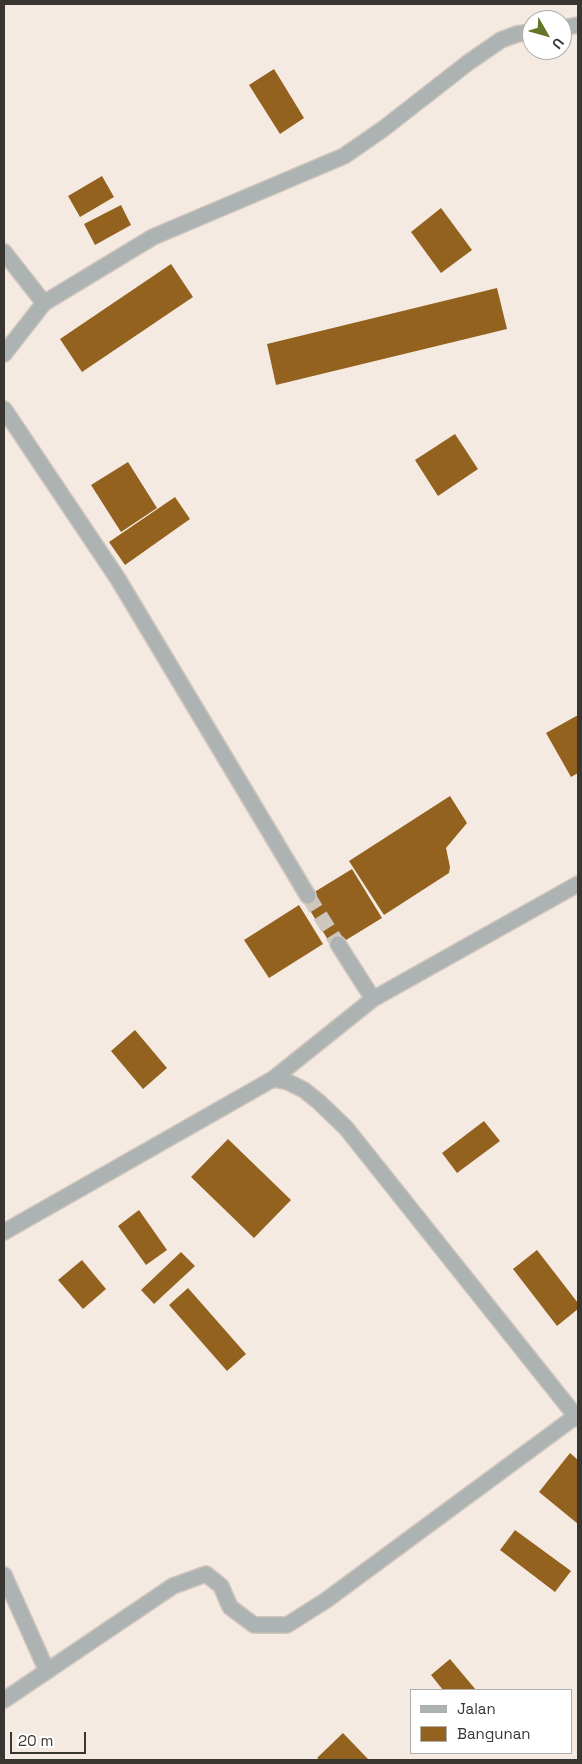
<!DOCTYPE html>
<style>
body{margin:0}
#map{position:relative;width:582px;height:1764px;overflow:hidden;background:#f5eae1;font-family:"Space Grotesk",sans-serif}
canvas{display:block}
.frame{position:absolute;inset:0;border:5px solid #393531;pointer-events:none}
.legend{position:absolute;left:410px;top:1689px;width:162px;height:65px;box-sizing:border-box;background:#fff;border:1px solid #b0aead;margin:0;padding:6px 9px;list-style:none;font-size:15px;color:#393531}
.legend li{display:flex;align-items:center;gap:10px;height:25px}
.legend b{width:25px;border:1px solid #b0aead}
.north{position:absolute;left:522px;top:10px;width:50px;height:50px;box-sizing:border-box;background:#fff;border:1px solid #b0aead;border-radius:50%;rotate:128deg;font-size:14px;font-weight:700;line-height:20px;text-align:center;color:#393531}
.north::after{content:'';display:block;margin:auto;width:18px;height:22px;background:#627727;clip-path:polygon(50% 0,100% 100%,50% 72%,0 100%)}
.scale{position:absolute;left:10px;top:1732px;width:76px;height:22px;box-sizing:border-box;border:2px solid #393531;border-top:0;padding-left:6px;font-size:15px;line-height:18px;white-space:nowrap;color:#393531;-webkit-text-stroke:4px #fff;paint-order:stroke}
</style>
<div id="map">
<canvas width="582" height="1764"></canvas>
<div class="frame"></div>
<ul class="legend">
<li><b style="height:6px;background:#acb3b2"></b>Jalan</li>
<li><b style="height:14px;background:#94621f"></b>Bangunan</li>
</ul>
<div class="north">U</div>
<div class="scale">20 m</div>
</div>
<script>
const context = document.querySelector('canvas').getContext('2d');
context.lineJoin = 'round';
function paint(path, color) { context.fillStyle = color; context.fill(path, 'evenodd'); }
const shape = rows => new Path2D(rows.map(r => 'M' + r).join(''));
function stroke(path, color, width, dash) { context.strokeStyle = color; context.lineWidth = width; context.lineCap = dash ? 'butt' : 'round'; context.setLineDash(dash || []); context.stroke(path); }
paint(shape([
 [274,69,304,118,280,134,249,85],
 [102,176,114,197,80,217,68,196],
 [121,205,131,225,95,245,84,224],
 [441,208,472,250,441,273,411,232],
 [171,264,193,297,82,372,60,339],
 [497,288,507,329,276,385,267,344],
 [455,434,478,469,438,496,415,460],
 [128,462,157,508,121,532,91,485],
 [175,497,190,519,125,565,109,542],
 [578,715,578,773,571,777,546,733],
 [450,796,467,823,446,848,450,867,449,873,384,915,349,861],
 [352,869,382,918,333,948,303,899],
 [299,905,323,944,269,978,244,940],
 [135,1030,167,1068,143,1089,111,1051],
 [484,1121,500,1141,457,1173,442,1153],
 [228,1139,291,1200,254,1238,191,1177],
 [139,1210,167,1250,146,1265,118,1226],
 [537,1250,578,1303,578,1309,557,1326,513,1269],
 [181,1252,195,1266,154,1304,141,1290],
 [82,1260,106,1289,83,1309,58,1280],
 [188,1288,246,1354,227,1371,169,1305],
 [570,1453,578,1460,578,1524,539,1492],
 [515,1530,571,1571,555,1592,500,1550],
 [450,1659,476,1690,443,1690,431,1675],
 [343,1733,368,1759,366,1760,320,1760,317,1758]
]), '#94621f');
stroke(shape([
 [308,896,338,944]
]), '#cfc6be', 15, [15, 8]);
const lane = shape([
 [4,1700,173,1586,206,1574,221,1586,230,1607,254,1625,287,1625,325,1601,576,1416]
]);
const street = shape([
 [562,28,578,25],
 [4,252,44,303],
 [4,354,44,303,153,237,344,156,383,129,469,62,501,40,517,34,532,32],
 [4,409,118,579,308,896],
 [338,944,373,999],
 [273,1079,373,999,578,884],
 [4,1232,273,1079,288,1082,304,1090,319,1102,346,1128,578,1419],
 [4,1575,47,1671]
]);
stroke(lane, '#cfc6be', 18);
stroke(street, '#cfc6be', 18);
stroke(lane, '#acb3b2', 15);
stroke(street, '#acb3b2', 15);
</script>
